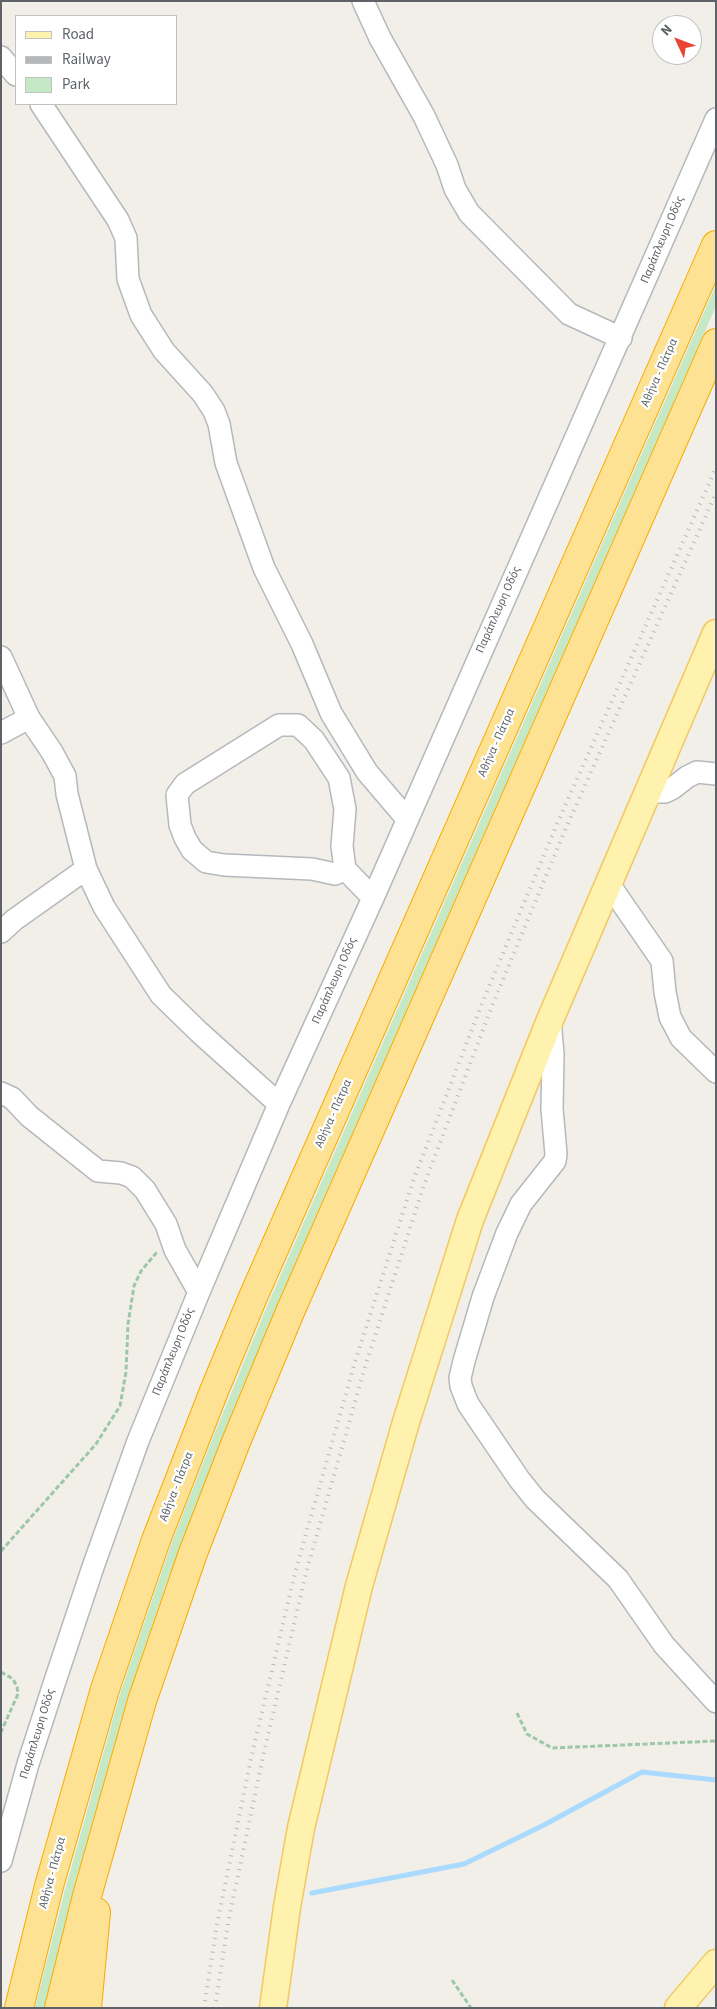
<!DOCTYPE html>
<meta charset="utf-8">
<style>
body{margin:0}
#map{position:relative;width:717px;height:2009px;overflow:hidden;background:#f1efe8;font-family:"Source Sans 3",sans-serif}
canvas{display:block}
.frame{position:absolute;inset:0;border:2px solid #5f6368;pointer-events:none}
.legend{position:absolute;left:15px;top:15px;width:162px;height:90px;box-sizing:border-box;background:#fff;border:1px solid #bfc1c3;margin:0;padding:6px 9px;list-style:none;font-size:15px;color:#5f6368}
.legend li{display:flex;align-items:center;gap:10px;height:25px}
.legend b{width:25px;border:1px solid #bfc1c3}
.north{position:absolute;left:652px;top:15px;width:50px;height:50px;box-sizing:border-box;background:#fff;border:1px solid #bfc1c3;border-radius:50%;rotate:313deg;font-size:14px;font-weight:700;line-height:20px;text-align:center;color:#5f6368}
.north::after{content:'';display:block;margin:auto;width:18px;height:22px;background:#ea4335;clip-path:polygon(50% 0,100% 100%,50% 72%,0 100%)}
</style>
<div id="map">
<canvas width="717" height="2009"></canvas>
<div class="frame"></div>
<ul class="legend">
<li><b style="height:6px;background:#fff2af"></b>Road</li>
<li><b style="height:6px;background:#b6b7b8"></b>Railway</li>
<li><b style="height:14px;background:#c5e8c5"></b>Park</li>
</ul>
<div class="north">N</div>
</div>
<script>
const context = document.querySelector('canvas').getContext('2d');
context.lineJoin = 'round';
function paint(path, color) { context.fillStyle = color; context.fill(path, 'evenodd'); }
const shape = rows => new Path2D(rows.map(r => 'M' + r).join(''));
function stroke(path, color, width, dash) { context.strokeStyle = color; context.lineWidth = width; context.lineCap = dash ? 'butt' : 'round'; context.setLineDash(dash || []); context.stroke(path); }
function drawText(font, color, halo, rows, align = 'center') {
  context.font = font + ' "Source Sans 3",sans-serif'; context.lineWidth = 4.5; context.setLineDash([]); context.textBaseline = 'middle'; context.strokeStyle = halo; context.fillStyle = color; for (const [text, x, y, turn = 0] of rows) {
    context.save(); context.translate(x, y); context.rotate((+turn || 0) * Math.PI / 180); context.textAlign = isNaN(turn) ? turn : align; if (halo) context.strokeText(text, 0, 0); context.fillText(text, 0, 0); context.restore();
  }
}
paint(shape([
 [716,285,716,306,296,1261,237,1400,166,1584,128,1696,73,1891,44,2008,35,2008,65,1890,120,1694,171,1545,214,1435,268,1304]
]), '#c5e8c5');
stroke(shape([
 [312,1893,464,1864,542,1826,642,1772,716,1780]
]), '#aadaff', 5);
const minor = shape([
 [363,1,380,38,424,116,447,165,455,189,469,213,569,314,621,338],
 [1,57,16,75],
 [41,104,118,220,126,238,128,279,141,315,164,351,203,394,214,411,219,424,226,463,264,568,302,644,331,713,367,772,407,819],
 [1,657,29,718,52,752,65,776,67,794,86,869,104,907,161,995,199,1032,279,1104],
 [1,733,29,718],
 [648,792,665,792,673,788,687,777,697,772,716,774],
 [345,869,335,874,312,869,224,865,206,862,192,850,185,838,180,825,177,795,185,784,279,725,298,725,314,740,339,778,345,809,342,846,345,869,373,898],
 [609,884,662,961,665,992,670,1017,681,1038,716,1072],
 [1,932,14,920,86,869],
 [550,1020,553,1054,552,1109,556,1154,555,1161,521,1204,507,1233,483,1297,464,1361,460,1378,461,1386,468,1404,519,1479,535,1499,618,1579,664,1645,716,1702],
 [1,1093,12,1098,29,1116,98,1171,121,1173,132,1177,145,1190,166,1224,175,1250,199,1292],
 [1,1861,28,1764,54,1684,93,1567,138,1441,199,1292,279,1104,373,898,716,119]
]);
const major = shape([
 [273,2008,287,1907,301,1828,359,1586,406,1422,470,1220,550,1020,716,633],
 [678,2008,716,1963]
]);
const highway = shape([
 [19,2008,49,1886,105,1689,156,1540,214,1391,253,1297,716,245],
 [59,2008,87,1896,142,1701,193,1553,236,1442,290,1312,716,343],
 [87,2008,96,1912]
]);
stroke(minor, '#b5b8bc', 24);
stroke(major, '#f2c960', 29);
stroke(highway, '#f9ab00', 30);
stroke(shape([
 [1,1551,96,1444,120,1406,126,1372,128,1324,134,1286,141,1271,157,1252],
 [1,1672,13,1679,17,1687,18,1694,1,1732],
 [517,1713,527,1734,552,1748,716,1741],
 [452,1980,471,2008]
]), '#9cc7a9', 3, [5, 2.5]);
stroke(minor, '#fff', 21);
stroke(major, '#fff2af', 26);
stroke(highway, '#fde293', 28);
stroke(shape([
 [204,2008,217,1924,252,1754,296,1569,355,1362,413,1181,483,1001,557,824,716,468],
 [215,2008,228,1923,263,1757,306,1573,365,1367,424,1185,492,1006,566,828,716,493]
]), '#b6b7b8', 4, [1, 6]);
drawText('12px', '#5f6368', '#fff', [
 ["Παράπλευρη Οδός",663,240,-67],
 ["Αθήνα - Πάτρα",660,373,-66],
 ["Παράπλευρη Οδός",499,610,-66],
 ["Αθήνα - Πάτρα",497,743,-66],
 ["Παράπλευρη Οδός",335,981,-66],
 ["Αθήνα - Πάτρα",334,1114,-66],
 ["Παράπλευρη Οδός",174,1352,-68],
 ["Αθήνα - Πάτρα",177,1487,-69],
 ["Παράπλευρη Οδός",38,1734,-73],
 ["Αθήνα - Πάτρα",53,1873,-75]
]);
</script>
